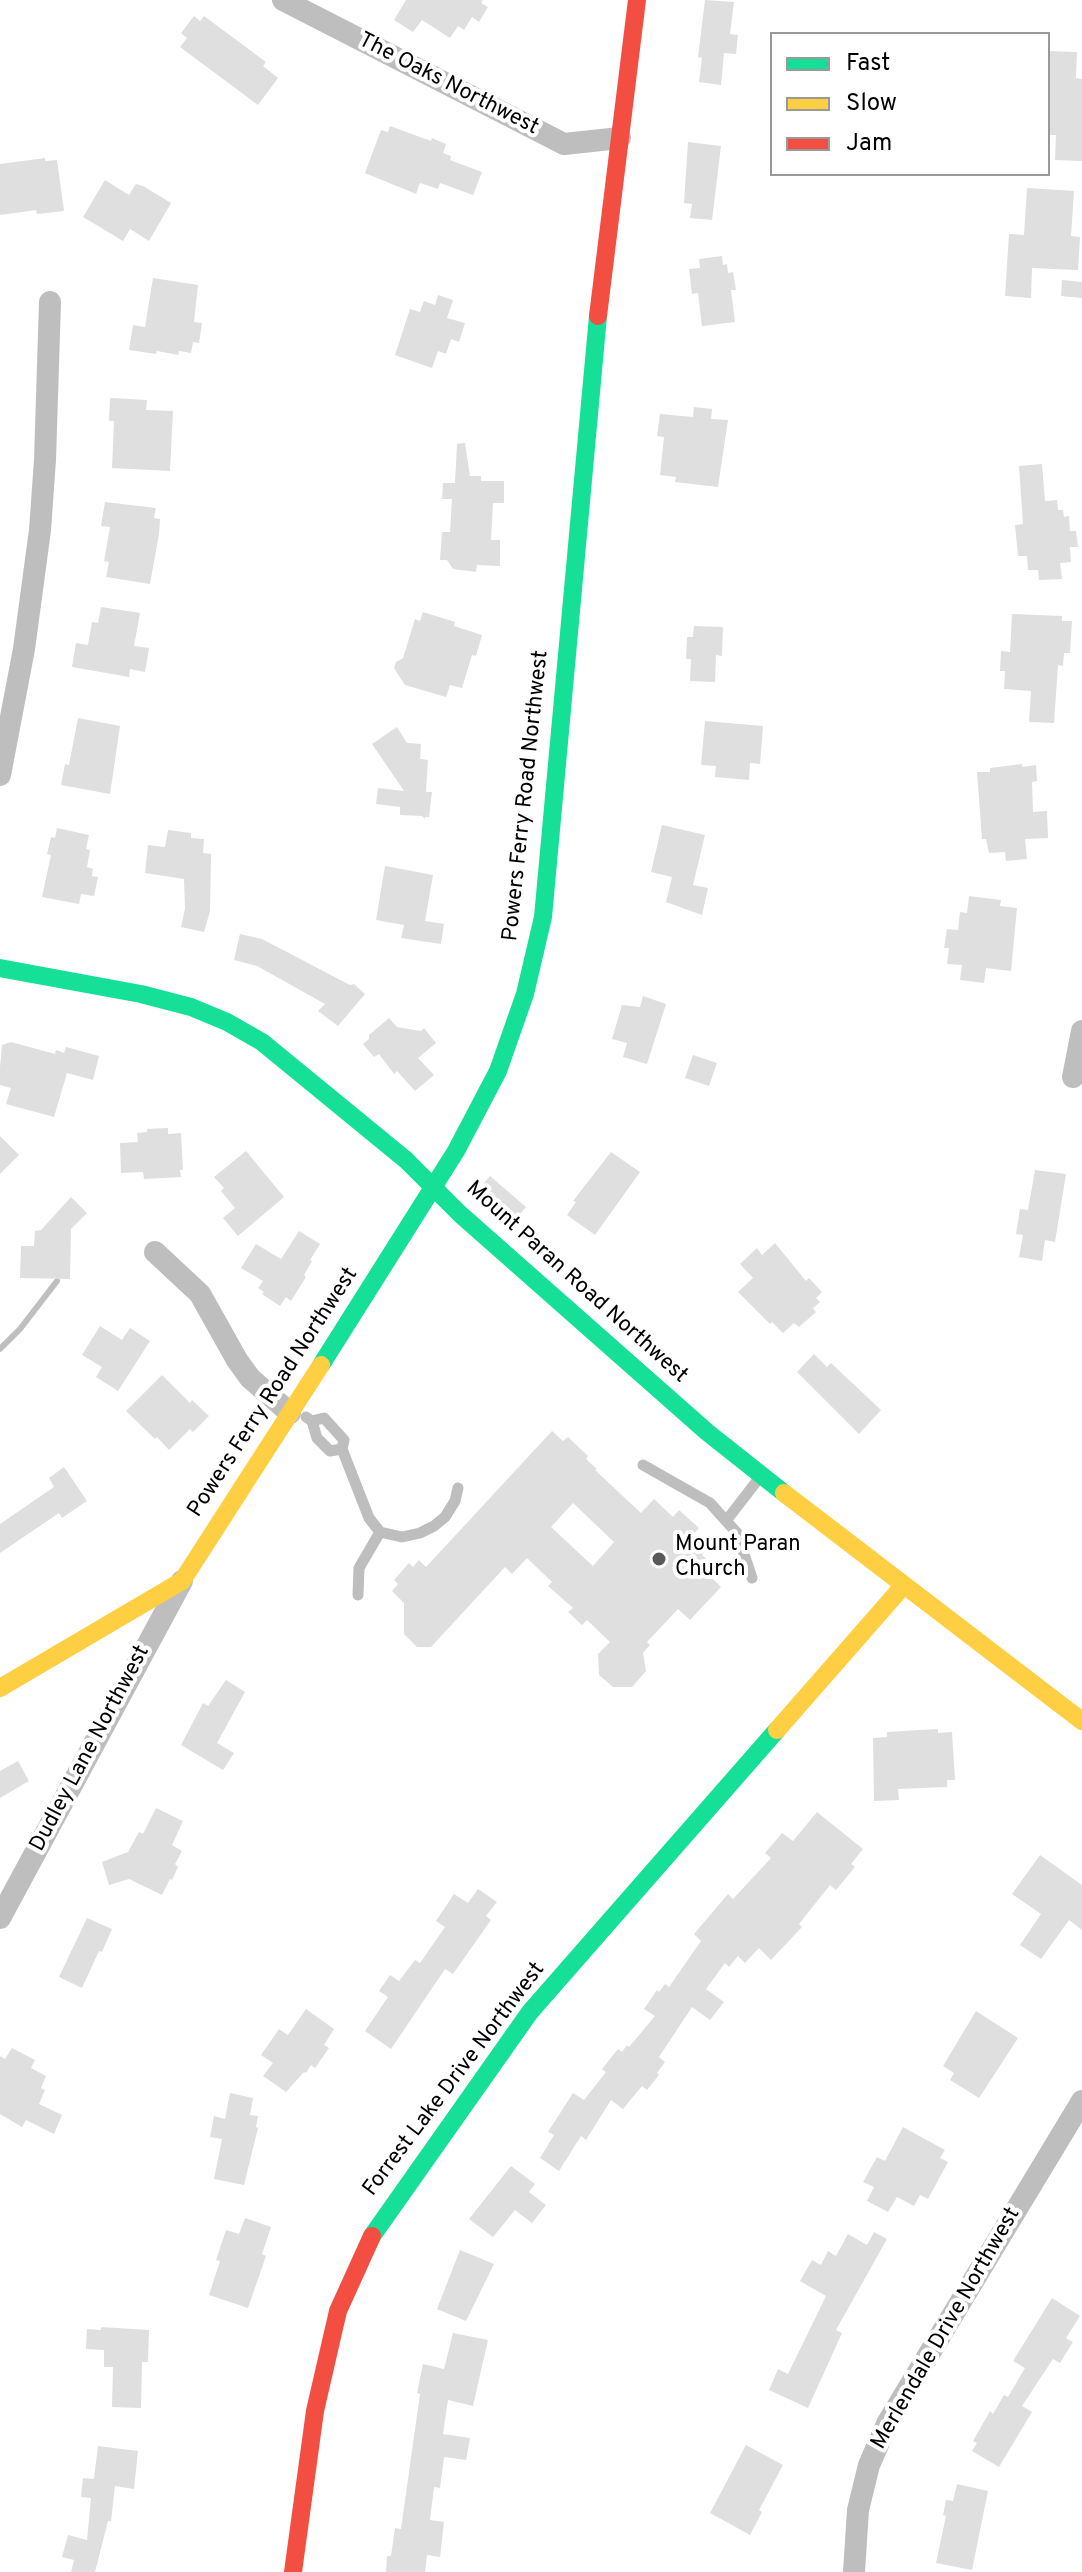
<!DOCTYPE html>
<style>
body{margin:0}
#map{position:relative;width:1082px;height:2572px;overflow:hidden;background:#fff;font-family:Overpass,sans-serif}
canvas{display:block}
.legend{position:absolute;left:770px;top:32px;width:280px;height:144px;box-sizing:border-box;background:#fff;border:2px solid #999;margin:0;padding:10px 14px;list-style:none;font-size:24px;color:#000}
.legend li{display:flex;align-items:center;gap:16px;height:40px}
.legend b{width:40px;border:2px solid #999}
</style>
<div id="map">
<canvas width="1082" height="2572"></canvas>
<ul class="legend">
<li><b style="height:10px;background:#16e098"></b>Fast</li>
<li><b style="height:10px;background:#ffcf43"></b>Slow</li>
<li><b style="height:10px;background:#f24e42"></b>Jam</li>
</ul>
</div>
<script>
const context = document.querySelector('canvas').getContext('2d');
context.lineJoin = 'round';
const shape = rows => new Path2D(rows.map(r => 'M' + r).join(''));
function stroke(path, color, width, dash) { context.strokeStyle = color; context.lineWidth = width; context.lineCap = dash ? 'butt' : 'round'; context.setLineDash(dash || []); context.stroke(path); }
function paint(path, color) { context.fillStyle = color; context.fill(path, 'evenodd'); }
function drawText(font, color, halo, rows, align = 'center') {
  context.font = font + ' Overpass,sans-serif'; context.lineWidth = 8; context.setLineDash([]); context.textBaseline = 'middle'; context.strokeStyle = halo; context.fillStyle = color; for (const [text, x, y, turn = 0] of rows) {
    context.save(); context.translate(x, y); context.rotate((+turn || 0) * Math.PI / 180); context.textAlign = isNaN(turn) ? turn : align; if (halo) context.strokeText(text, 0, 0); context.fillText(text, 0, 0); context.restore();
  }
}
stroke(shape([
 [0,1349,20,1329,57,1281]
]), '#bfbfbf', 6);
paint(shape([
 [406,0,483,0,481,3,488,7,479,22,472,17,464,30,458,26,450,38,422,20,413,32,394,20],
 [705,0,734,2,730,34,738,35,736,54,724,53,721,85,699,82,702,58,698,57],
 [194,16,200,21,204,16,266,62,263,66,278,78,258,105,180,47,187,38,181,33],
 [1048,51,1077,52,1076,78,1082,79,1082,161,1055,160,1056,135,1048,135,1050,85,1048,85],
 [390,126,431,141,432,138,446,144,443,153,451,156,450,160,482,172,473,195,440,183,438,189,420,183,416,194,365,173,381,130,388,132],
 [688,142,721,146,712,220,690,218,692,204,684,203],
 [45,158,45,161,57,160,64,211,37,214,36,210,0,215,0,164],
 [105,180,129,195,136,184,143,186,171,203,149,241,130,229,123,241,83,217],
 [1027,188,1074,191,1071,236,1080,237,1078,270,1032,268,1031,298,1005,296,1009,234,1024,235],
 [722,256,723,265,727,264,728,273,733,272,736,290,731,290,735,322,702,326,698,293,692,294,689,269,700,268,699,259],
 [153,278,198,285,194,322,202,323,199,343,193,342,191,353,179,351,178,355,157,351,156,354,129,350,133,325,145,327],
 [1062,280,1082,282,1082,298,1061,296],
 [438,295,453,300,447,318,465,323,459,342,451,339,446,354,438,351,432,368,395,355,410,309,420,312,424,301,435,305],
 [110,398,147,400,146,410,173,411,170,471,112,468,114,421,109,421],
 [694,407,712,409,711,419,728,420,718,487,675,482,676,477,660,475,664,437,657,436,660,414,693,417],
 [465,443,470,476,481,476,481,481,504,481,504,503,493,503,491,540,500,540,500,566,477,565,476,572,453,569,447,560,440,560,442,532,450,532,452,499,442,499,443,483,455,483,457,444],
 [1042,464,1045,501,1057,500,1058,510,1063,510,1064,517,1069,516,1070,531,1076,531,1078,547,1070,547,1071,562,1060,563,1062,579,1039,580,1038,570,1028,570,1027,556,1018,556,1015,525,1023,524,1019,466],
 [105,502,156,508,154,518,160,519,159,534,150,584,106,577,109,562,104,561,110,527,101,526],
 [101,607,140,613,134,646,149,648,145,672,130,669,129,677,72,667,76,643,88,645,92,622,98,623],
 [423,612,455,622,454,626,482,635,476,656,472,655,462,688,450,685,446,697,405,685,394,668,396,662,403,658,415,619,420,621],
 [1012,614,1062,616,1062,621,1072,621,1070,653,1064,653,1063,666,1058,665,1054,723,1029,722,1031,691,1004,689,1005,671,1000,671,1001,651,1010,652],
 [694,626,723,627,722,656,716,655,715,682,690,681,691,659,686,659,687,637,693,637],
 [78,718,120,726,110,794,61,785,65,764,69,765],
 [705,721,763,726,760,764,750,763,749,780,715,777,716,766,701,765],
 [397,727,407,743,421,744,420,759,428,760,426,792,432,792,429,817,425,817,425,819,422,816,400,815,400,807,376,804,378,788,404,791,372,744],
 [1022,764,1022,767,1036,765,1037,781,1032,782,1033,812,1047,811,1048,838,1025,839,1027,859,1006,861,1005,852,989,853,986,839,982,839,977,772,990,772,990,768],
 [662,825,705,835,693,885,708,888,702,915,666,902,672,877,651,872],
 [57,828,89,835,86,849,90,850,87,867,93,869,92,876,98,877,94,896,81,894,79,904,42,897,51,855,47,854,51,837,55,838],
 [168,830,191,833,191,838,204,839,203,853,211,854,210,911,204,932,181,927,185,909,184,879,145,873,148,845,165,847],
 [385,866,433,875,425,921,444,924,441,944,401,938,404,925,376,920],
 [969,896,1001,900,1000,906,1017,908,1011,971,986,968,984,983,960,980,962,965,947,964,949,948,944,948,947,929,958,930,960,912,967,913],
 [240,934,262,939,350,985,354,984,365,994,338,1026,318,1011,325,1004,257,966,234,960],
 [643,996,666,1004,647,1064,623,1057,627,1043,612,1039,622,1005,640,1007],
 [389,1018,397,1027,421,1031,424,1028,436,1043,418,1058,434,1075,415,1091,397,1071,394,1074,379,1054,374,1057,363,1044,369,1039,369,1035],
 [11,1042,55,1054,56,1050,64,1053,66,1047,99,1056,93,1080,67,1073,54,1117,6,1104,11,1088,0,1085,0,1067,2,1045],
 [693,1055,717,1063,709,1086,685,1078],
 [168,1128,168,1134,181,1133,183,1170,180,1170,181,1177,144,1179,143,1172,121,1173,120,1143,138,1142,137,1133,147,1132,147,1129],
 [0,1136,19,1155,0,1174],
 [246,1151,284,1197,238,1236,223,1218,235,1208,221,1191,224,1188,214,1177],
 [611,1152,640,1172,595,1235,567,1215,576,1202,573,1201],
 [1035,1170,1066,1174,1055,1242,1045,1240,1042,1261,1019,1257,1023,1235,1016,1234,1020,1209,1028,1210],
 [490,1176,526,1207,509,1227,473,1196],
 [71,1197,87,1213,71,1229,70,1279,20,1278,21,1246,34,1246,35,1231,41,1230],
 [299,1231,320,1244,310,1260,312,1261,304,1275,306,1277,291,1301,286,1297,280,1306,262,1294,264,1292,258,1288,263,1281,241,1268,256,1244,281,1259],
 [775,1243,806,1281,809,1278,822,1292,816,1298,820,1302,813,1308,816,1312,799,1327,794,1323,783,1333,772,1322,770,1324,738,1292,753,1278,740,1264,757,1248,762,1255],
 [100,1326,122,1340,130,1328,150,1341,118,1391,96,1377,102,1367,82,1355],
 [814,1354,827,1367,831,1363,881,1410,859,1434,797,1372],
 [162,1375,190,1403,192,1400,209,1416,193,1432,190,1429,169,1450,157,1437,155,1439,126,1411],
 [552,1431,563,1441,568,1437,588,1456,586,1459,597,1469,595,1470,641,1513,654,1499,673,1517,679,1510,699,1528,692,1536,707,1549,702,1555,716,1568,709,1575,721,1587,690,1620,678,1609,647,1642,650,1645,643,1653,646,1671,632,1687,613,1687,599,1675,598,1654,610,1642,587,1620,582,1625,568,1612,573,1608,548,1586,552,1582,527,1558,512,1574,505,1567,431,1647,417,1647,404,1634,404,1603,392,1591,398,1584,394,1580,409,1563,413,1567,419,1560,426,1567],
 [573,1503,614,1542,593,1566,551,1527],
 [64,1467,87,1501,62,1518,59,1513,0,1553,0,1524,54,1487,49,1478],
 [226,1680,245,1692,217,1743,234,1753,223,1770,181,1745,203,1703,208,1706],
 [938,1729,938,1733,952,1732,955,1780,947,1780,947,1787,898,1789,899,1800,874,1801,873,1738,887,1737,887,1732],
 [18,1761,29,1781,0,1798,0,1771],
 [156,1808,183,1821,172,1845,182,1851,175,1864,178,1867,172,1880,170,1879,162,1895,129,1879,109,1885,102,1862,128,1852,139,1832,143,1834],
 [817,1812,863,1849,851,1864,855,1867,836,1890,830,1885,799,1924,802,1927,771,1960,759,1948,745,1963,738,1956,729,1967,725,1963,706,1989,724,2002,710,2020,692,2007,659,2057,665,2062,657,2073,659,2075,647,2090,642,2086,623,2109,611,2100,586,2140,581,2136,559,2171,540,2158,554,2135,548,2132,573,2093,584,2100,606,2072,602,2069,618,2049,622,2052,627,2045,629,2047,655,2016,644,2009,657,1990,659,1992,665,1984,669,1987,701,1941,694,1934,728,1894,733,1899,771,1858,765,1853,782,1833,793,1841],
 [1040,1855,1082,1885,1082,1930,1069,1920,1041,1959,1020,1945,1041,1914,1012,1894],
 [478,1889,497,1902,486,1916,491,1920,453,1974,445,1969,391,2049,365,2031,388,1997,379,1991,390,1975,399,1981,415,1960,420,1963,445,1927,436,1921,454,1894,468,1903],
 [87,1918,112,1929,102,1952,99,1951,82,1988,59,1977],
 [306,2009,334,2029,324,2045,329,2048,315,2068,311,2065,306,2073,304,2072,286,2092,263,2076,273,2063,261,2055,279,2029,288,2035],
 [976,2011,1018,2038,979,2098,950,2080,954,2073,943,2066],
 [12,2048,35,2060,31,2068,46,2076,41,2088,45,2090,39,2104,62,2115,54,2134,26,2120,22,2127,0,2114,0,2056,5,2059],
 [230,2093,253,2098,250,2115,258,2116,256,2127,258,2128,244,2185,214,2179,222,2139,210,2137,214,2116,225,2119],
 [903,2127,945,2150,940,2158,948,2162,928,2199,920,2195,914,2206,897,2197,888,2212,867,2201,874,2187,863,2182,877,2157,885,2161],
 [511,2166,535,2184,529,2192,546,2205,532,2223,515,2210,493,2237,469,2219],
 [245,2218,271,2227,262,2254,266,2256,248,2308,209,2295,220,2261,216,2260,226,2230,239,2234],
 [874,2232,887,2239,836,2330,842,2333,808,2408,769,2390,778,2369,788,2374,826,2296,800,2281,812,2260,821,2265,828,2251,836,2256,848,2234,867,2245],
 [460,2250,494,2264,466,2321,437,2309],
 [1052,2298,1080,2316,1066,2338,1073,2342,1060,2363,1053,2359,1022,2406,1032,2412,999,2467,972,2451,977,2443,973,2441,990,2411,993,2414,1004,2395,1008,2397,1025,2368,1013,2361],
 [101,2327,149,2330,148,2362,142,2362,141,2408,112,2407,113,2367,104,2367,104,2350,86,2349,87,2329,101,2330],
 [453,2333,488,2340,473,2406,448,2400,443,2434,470,2438,466,2460,444,2457,440,2488,434,2487,430,2520,444,2522,440,2557,427,2555,425,2572,386,2572,387,2556,391,2556,395,2528,401,2529,420,2394,417,2393,423,2364,444,2369],
 [746,2445,783,2465,759,2510,762,2512,750,2535,710,2513],
 [98,2446,138,2451,134,2489,115,2486,111,2521,108,2521,95,2572,71,2572,74,2560,62,2557,68,2535,87,2540,91,2498,81,2497,83,2478,94,2479],
 [957,2484,988,2491,972,2570,936,2563,946,2516,943,2515,946,2500,953,2501]
]), '#dfdfdf');
stroke(shape([
 [306,1417,312,1421,317,1438,330,1451,342,1449],
 [312,1421,324,1418,344,1440,342,1449,369,1518,380,1532,402,1537,420,1533,434,1526,445,1517,455,1501,458,1488],
 [643,1465,710,1503,737,1533,752,1578],
 [726,1521,760,1477],
 [358,1595,359,1568,380,1532]
]), '#bebebe', 11);
stroke(shape([
 [283,0,564,144,620,138],
 [0,775,24,649,40,530,45,460,50,302],
 [1073,1077,1082,1031],
 [155,1252,200,1294,237,1360,250,1378,290,1413],
 [0,1918,182,1581],
 [854,2572,858,2510,869,2465,888,2422,1082,2101]
]), '#bebebe', 22);
stroke(shape([
 [0,968,141,994,191,1007,227,1022,262,1042,406,1160,460,1214,707,1432,784,1493],
 [321,1365,456,1151,498,1071,525,994,543,917,598,316],
 [372,2236,530,2012,777,1730]
]), '#16e098', 18);
stroke(shape([
 [784,1493,1082,1721],
 [0,1688,182,1581,321,1365],
 [777,1730,904,1585]
]), '#ffcf43', 18);
stroke(shape([
 [598,316,637,0],
 [293,2572,315,2411,338,2311,372,2236]
]), '#f24e42', 18);
for (const [x, y, r, color] of [
 [659,1559,8,"#595959"]
]) { const dot = new Path2D(); dot.arc(x, y, r, 0, 2 * Math.PI); context.fillStyle = color; context.fill(dot); stroke(dot, '#fff', 3); }
drawText('22px', '#000', '#fff', [
 ["The Oaks Northwest",448,85,27],
 ["Powers Ferry Road Northwest",527,796,-84],
 ["Mount Paran Road Northwest",576,1283,42],
 ["Powers Ferry Road Northwest",274,1393,-57],
 ["Dudley Lane Northwest",91,1749,-62],
 ["Forrest Lake Drive Northwest",455,2080,-53],
 ["Merlendale Drive Northwest",947,2329,-60]
]);
drawText('22px', '#000', '#fff', [
 ["Mount Paran",675,1546],
 ["Church",675,1571]
], 'left');
</script>
